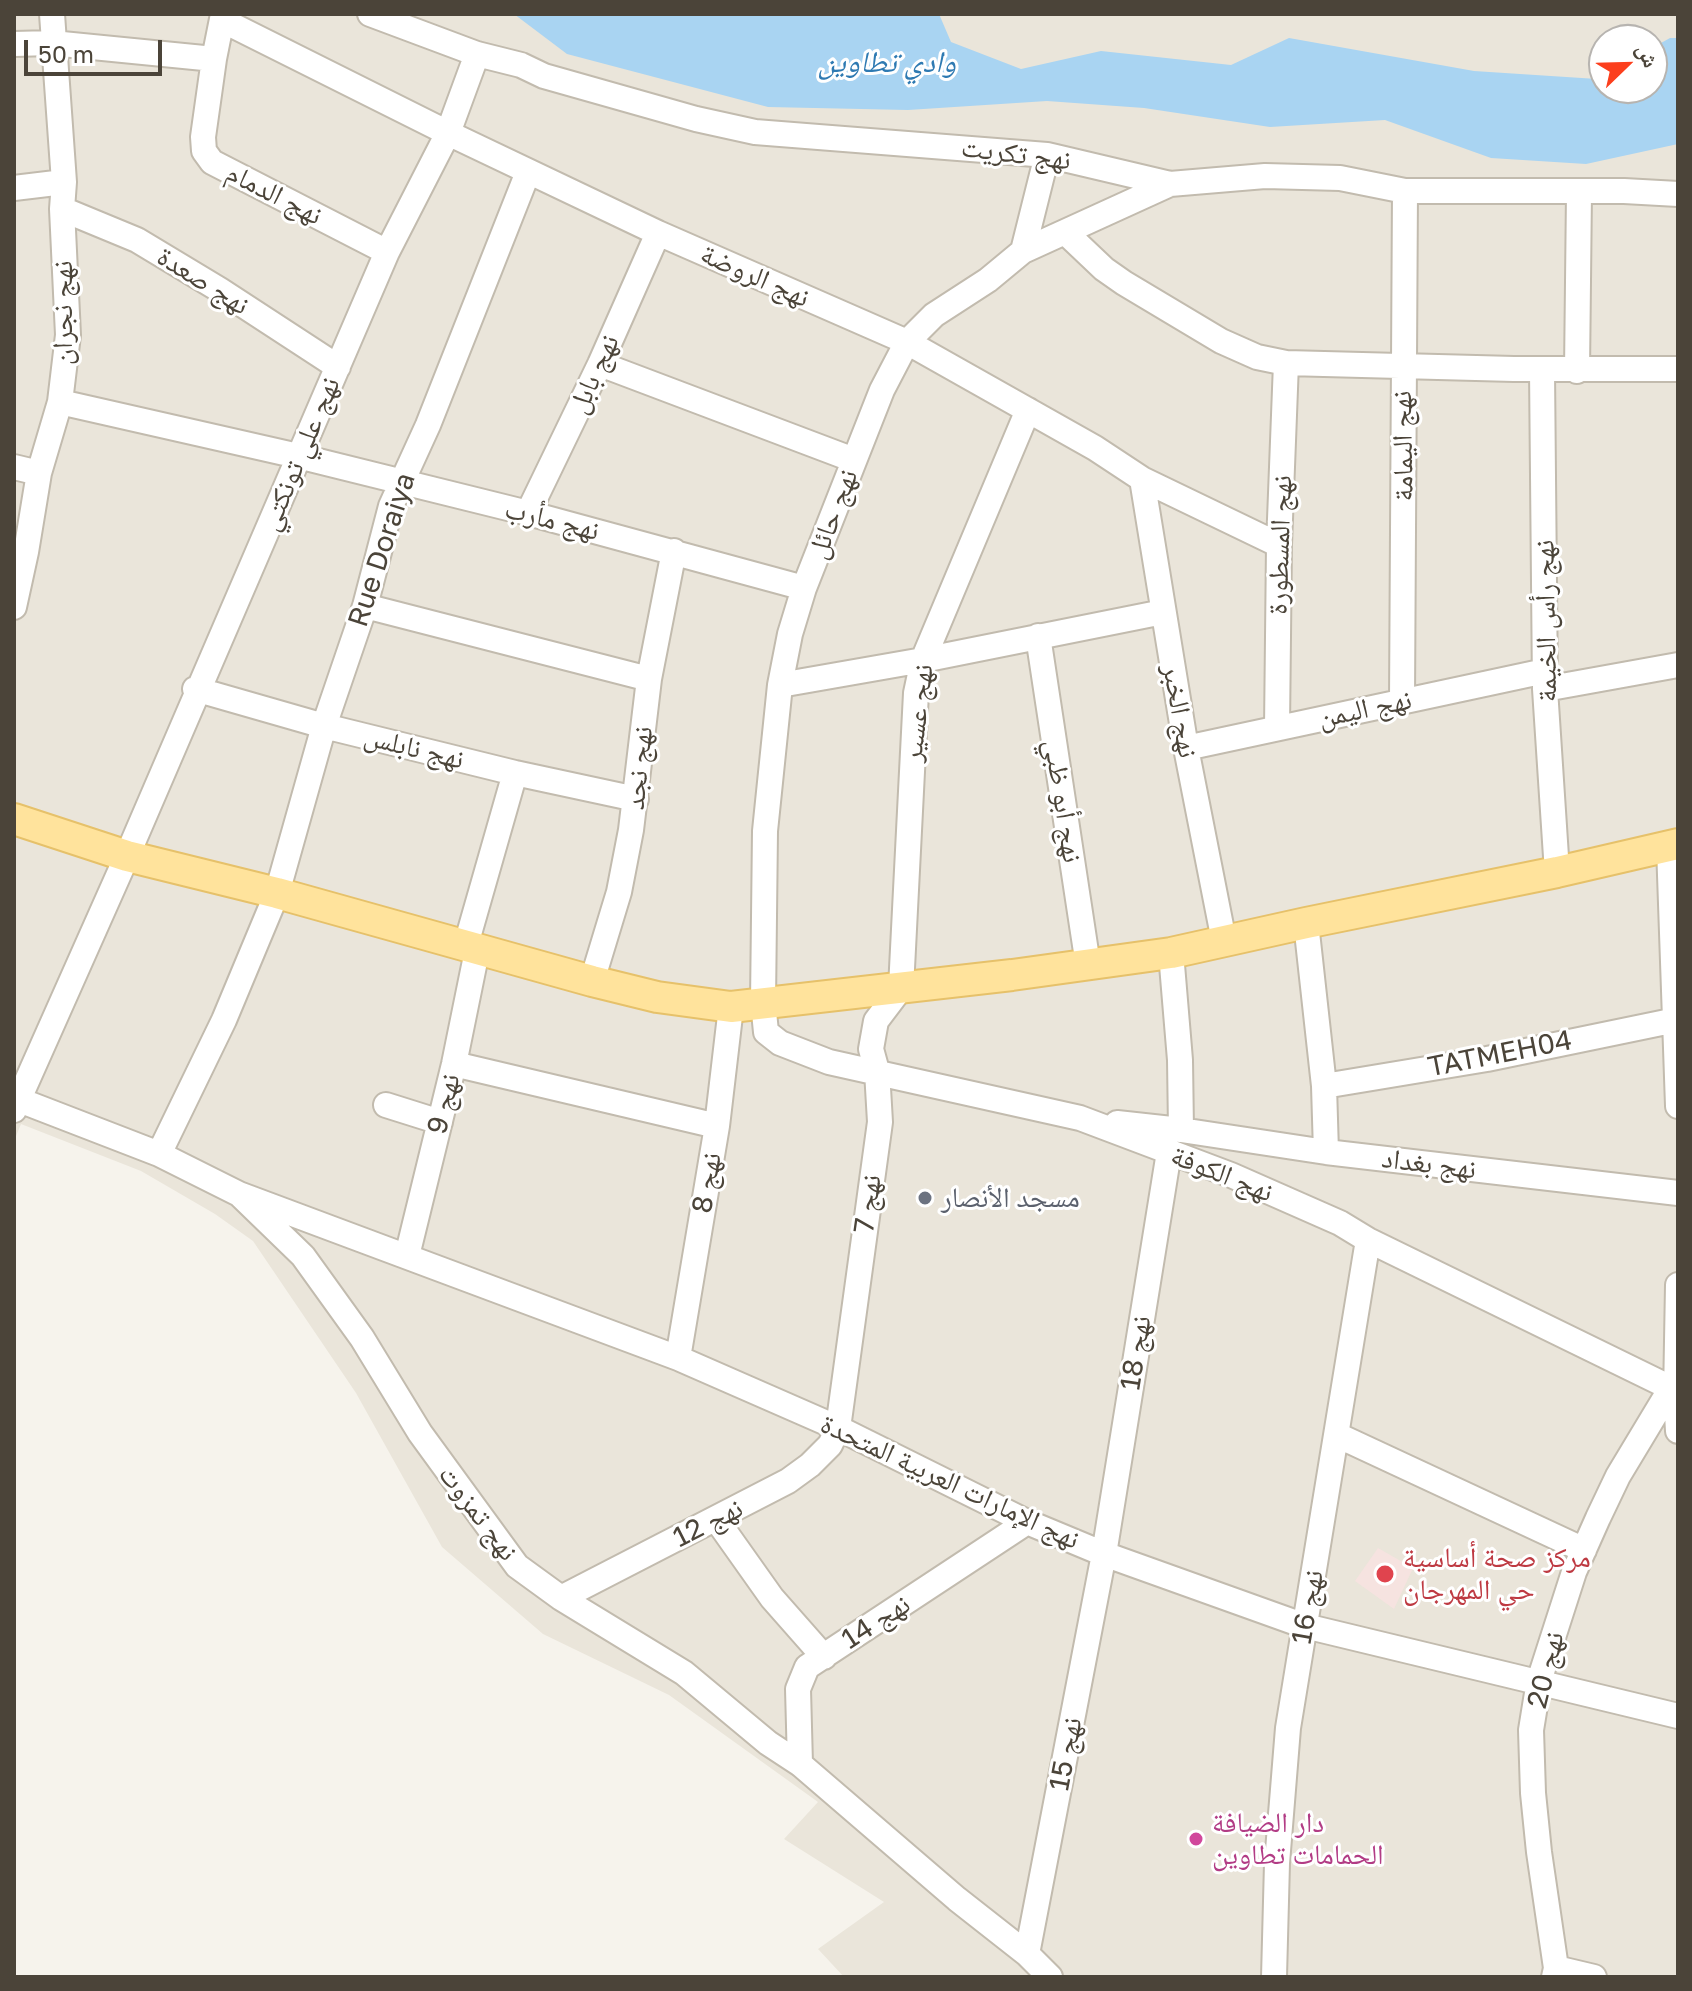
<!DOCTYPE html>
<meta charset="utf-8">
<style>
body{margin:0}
#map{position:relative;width:1692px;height:1991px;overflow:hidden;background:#f6f3ec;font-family:"Golos Text","Noto Naskh Arabic",sans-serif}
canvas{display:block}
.frame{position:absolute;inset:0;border:16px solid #4b4439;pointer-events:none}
.north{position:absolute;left:1588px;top:24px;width:80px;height:80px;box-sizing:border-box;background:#fff;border:2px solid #b7b4b0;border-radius:50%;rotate:67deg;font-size:22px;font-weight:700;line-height:32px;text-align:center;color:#4b4439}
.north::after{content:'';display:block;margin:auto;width:28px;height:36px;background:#fc3f1d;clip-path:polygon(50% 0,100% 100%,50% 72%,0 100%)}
.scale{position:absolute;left:24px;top:40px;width:138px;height:36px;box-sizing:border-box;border:4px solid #4b4439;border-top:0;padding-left:10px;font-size:24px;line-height:28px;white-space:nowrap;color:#4b4439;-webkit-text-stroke:6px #fff;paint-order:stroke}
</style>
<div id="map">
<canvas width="1692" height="1991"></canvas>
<div class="frame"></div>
<div class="north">ش</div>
<div class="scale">50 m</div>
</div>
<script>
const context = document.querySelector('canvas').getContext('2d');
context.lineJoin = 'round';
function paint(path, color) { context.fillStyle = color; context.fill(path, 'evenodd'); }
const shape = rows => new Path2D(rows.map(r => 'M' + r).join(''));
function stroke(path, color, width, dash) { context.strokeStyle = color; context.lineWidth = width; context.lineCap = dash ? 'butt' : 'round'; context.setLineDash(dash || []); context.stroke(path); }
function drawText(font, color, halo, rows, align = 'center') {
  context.font = font + ' "Golos Text","Noto Naskh Arabic",sans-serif'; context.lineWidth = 6; context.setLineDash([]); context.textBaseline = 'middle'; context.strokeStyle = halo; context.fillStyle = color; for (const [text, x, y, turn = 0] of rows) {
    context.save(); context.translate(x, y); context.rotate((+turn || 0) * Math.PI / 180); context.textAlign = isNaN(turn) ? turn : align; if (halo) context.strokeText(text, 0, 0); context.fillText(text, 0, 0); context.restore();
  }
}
paint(shape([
 [14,14,1678,14,1678,1977,844,1977,818,1949,884,1902,784,1839,818,1802,669,1695,543,1634,442,1547,356,1393,253,1241,215,1214,141,1171,21,1124,14,1141],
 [1604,40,1652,40,1652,88,1604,88]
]), '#eae5da');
paint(shape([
 [1378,1548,1413,1568,1394,1609,1355,1581]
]), '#f6e3e0');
paint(shape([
 [514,14,939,14,951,42,1021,69,1101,51,1231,65,1289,38,1474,71,1597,79,1604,75,1604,88,1652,88,1652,48,1670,38,1678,38,1678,144,1586,164,1491,158,1385,120,1270,127,1144,108,1047,101,908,110,768,107,567,54]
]), '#a9d4f2');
const minor = shape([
 [223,14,214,59,203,137,204,151,212,162,387,252],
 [370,14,477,54,521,65,544,76,696,119,755,132,1047,155,1170,184,1265,176,1340,178,1405,191,1624,191,1678,194],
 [222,20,448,133,658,233,907,342,1095,448,1142,479,1279,545],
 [14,44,52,43,214,59],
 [1170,184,1023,251,988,280,934,315,907,342,882,390,804,588,790,634,780,685,765,831,763,1002,766,1032,780,1043,829,1062,1080,1118,1231,1175,1340,1223,1368,1240,1671,1388,1678,1398],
 [14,188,64,182],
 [62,209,137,240,220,290,338,367],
 [1065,232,1104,269,1124,283,1221,341,1257,357,1286,363,1514,369,1678,369],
 [1023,251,1047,155],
 [600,364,854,460],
 [1542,370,1545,689,1557,872],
 [1577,371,1579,192],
 [60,402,298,456,528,513,804,588],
 [14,467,39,473],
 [1142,479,1186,748,1224,941],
 [528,513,600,364,658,233],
 [365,606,649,679],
 [14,607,26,552,39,473,60,402,68,335,62,209,64,182,52,14],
 [1038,636,1088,965],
 [780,685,923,660,1163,612],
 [195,689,324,726,515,773,636,799],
 [1545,689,1678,665],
 [1402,701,1405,191],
 [1277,728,1279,545,1286,363],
 [1186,748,1545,671],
 [1669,846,1678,1106],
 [1306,923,1324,1086,1326,1152],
 [465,948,515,773],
 [592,981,619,892,631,830,649,679,674,551],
 [454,1064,717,1126],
 [1324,1086,1487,1059,1676,1020],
 [14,1098,159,1154,239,1194,303,1256,362,1338,420,1433,517,1566,561,1598,684,1673,768,1743,800,1764,957,1899,1027,1954,1050,1977],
 [386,1105,440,1122],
 [14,1110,127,856,387,252,448,133,477,54],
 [1117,1123,1181,1130,1180,1060,1171,953],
 [1181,1130,1326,1152,1678,1193],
 [159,1154,224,1020,277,893,324,726,365,606,391,506,428,425,528,172],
 [239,1194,678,1358,838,1428,1027,1522,1104,1554,1305,1626,1678,1716],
 [407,1256,454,1064,477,951],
 [1678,1285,1676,1397,1678,1431],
 [678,1358,717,1126,731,1007],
 [1337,1435,1584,1550],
 [716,1519,772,1598,824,1657],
 [561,1598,788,1481,810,1465,830,1445,838,1428,880,1122,877,1071,871,1049,876,1021,901,988,916,693,923,660,1028,410],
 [800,1764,798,1689,807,1667,1027,1522],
 [1027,1954,1104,1554,1169,1152],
 [1556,1968,1594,1977],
 [1274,1977,1277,1863,1288,1728,1368,1240],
 [1554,1977,1556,1968,1539,1852,1533,1793,1531,1730,1539,1681,1574,1572,1598,1518,1618,1476,1671,1388]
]);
const major = shape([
 [14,819,127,856,277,893,592,981,657,997,731,1007,1012,975,1171,953,1306,923,1557,872,1678,844]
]);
stroke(minor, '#c2bbae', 28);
stroke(major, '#e6c16a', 34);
stroke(minor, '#fff', 24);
stroke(major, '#ffe39c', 30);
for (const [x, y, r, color] of [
 [925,1198,8,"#6b7280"],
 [1385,1574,10,"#e0444e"],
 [1196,1839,8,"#d1479c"]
]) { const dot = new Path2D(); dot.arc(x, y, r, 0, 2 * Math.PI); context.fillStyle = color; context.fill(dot); stroke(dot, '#fff', 3); }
drawText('28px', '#4b4439', '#fff', [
 ["نهج تكريت",1016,154,7],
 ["نهج الدمام",274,194,27],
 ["نهج الروضة",755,276,24],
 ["نهج صعدة",203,281,32],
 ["نهج نجران",63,313,-90],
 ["نهج بابل",594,374,-65],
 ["نهج اليمامة",1403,446,-91],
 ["نهج علي تونكتي",300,454,-67],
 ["نهج حائل",833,514,-69],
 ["نهج مأرب",552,520,14],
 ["نهج المسطورة",1280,545,-88],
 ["Rue Doraiya",382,550,-72],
 ["نهج رأس الخيمة",1546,621,-91],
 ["نهج اليمن",1365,709,-12],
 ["نهج الخبر",1180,711,80],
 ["نهج عسير",918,713,-83],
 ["نهج نابلس",414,748,14],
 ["نهج نجد",639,768,-84],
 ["نهج أبو ظبي",1063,801,81],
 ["TATMEH04",1500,1054,-11],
 ["نهج 9",444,1104,-76],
 ["نهج بغداد",1429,1164,7],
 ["نهج الكوفة",1222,1174,22],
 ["نهج 8",707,1183,-80],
 ["نهج 7",868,1204,-82],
 ["نهج 18",1136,1353,-81],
 ["نهج الإمارات العربية المتحدة",950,1482,25],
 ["نهج تمزوت",478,1513,53],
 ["نهج 12",708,1523,-27],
 ["نهج 16",1308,1607,-80],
 ["نهج 14",876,1622,-33],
 ["نهج 20",1546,1670,-76],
 ["نهج 15",1066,1754,-79]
]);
drawText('28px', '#5b616d', '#fff', [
 ["مسجد الأنصار",941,1198]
], 'left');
drawText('28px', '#be3a42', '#fff', [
 ["مركز صحة أساسية",1403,1558],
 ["حي المهرجان",1403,1590]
], 'left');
drawText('28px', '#b23c85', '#fff', [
 ["دار الضيافة",1212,1823],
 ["الحمامات تطاوين",1212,1855]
], 'left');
drawText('italic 30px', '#2e7ab2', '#fff', [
 ["وادي تطاوين",887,62]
]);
</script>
